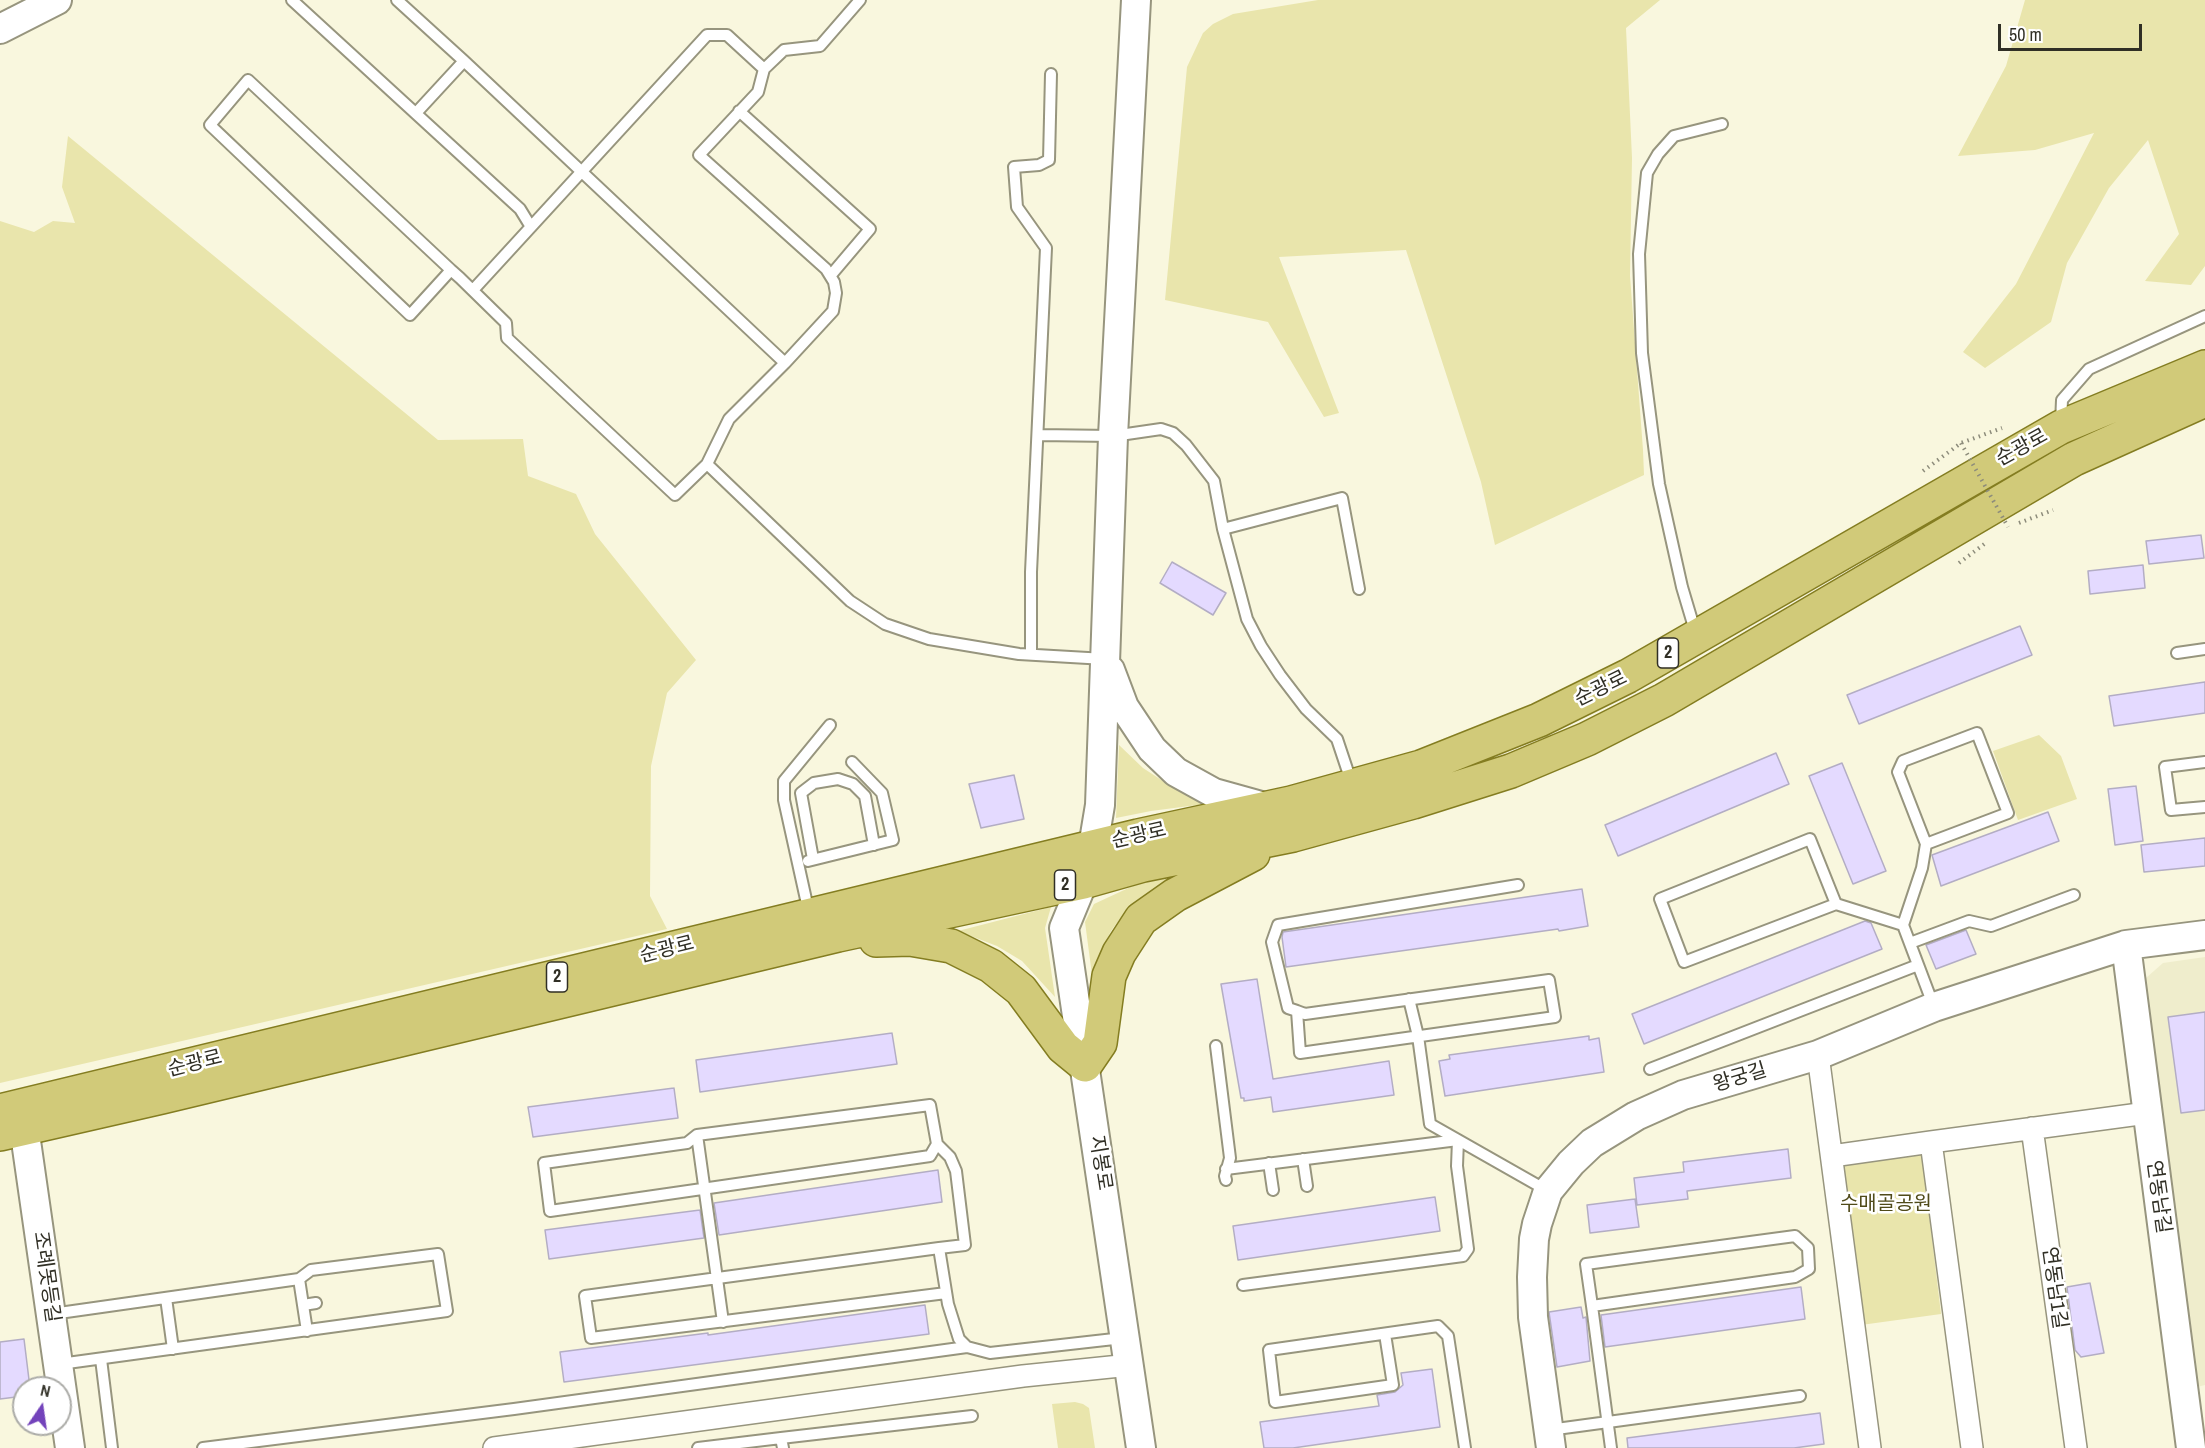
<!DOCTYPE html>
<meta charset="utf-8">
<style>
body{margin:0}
#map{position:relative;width:2205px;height:1448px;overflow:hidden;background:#f9f7de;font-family:"Archivo Narrow",sans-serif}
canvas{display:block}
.north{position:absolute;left:12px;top:1376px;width:60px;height:60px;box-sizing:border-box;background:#fff;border:2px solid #acaca8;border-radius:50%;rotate:13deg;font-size:16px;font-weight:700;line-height:24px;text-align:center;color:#302f25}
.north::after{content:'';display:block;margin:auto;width:21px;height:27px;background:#7343bb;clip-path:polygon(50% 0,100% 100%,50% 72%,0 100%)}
.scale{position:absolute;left:1998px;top:24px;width:144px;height:27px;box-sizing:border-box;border:3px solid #302f25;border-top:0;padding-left:8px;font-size:18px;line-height:21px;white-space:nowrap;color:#302f25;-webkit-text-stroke:4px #fff;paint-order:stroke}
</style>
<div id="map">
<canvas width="2205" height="1448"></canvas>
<div class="north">N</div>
<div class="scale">50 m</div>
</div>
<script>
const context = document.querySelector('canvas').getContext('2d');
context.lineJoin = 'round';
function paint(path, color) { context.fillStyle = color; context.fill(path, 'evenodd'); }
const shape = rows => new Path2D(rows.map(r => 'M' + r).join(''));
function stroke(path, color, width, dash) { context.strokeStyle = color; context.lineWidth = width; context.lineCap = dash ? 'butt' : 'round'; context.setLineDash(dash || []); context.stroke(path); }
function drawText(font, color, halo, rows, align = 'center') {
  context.font = font + ' "Archivo Narrow","Noto Sans KR",sans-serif'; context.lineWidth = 5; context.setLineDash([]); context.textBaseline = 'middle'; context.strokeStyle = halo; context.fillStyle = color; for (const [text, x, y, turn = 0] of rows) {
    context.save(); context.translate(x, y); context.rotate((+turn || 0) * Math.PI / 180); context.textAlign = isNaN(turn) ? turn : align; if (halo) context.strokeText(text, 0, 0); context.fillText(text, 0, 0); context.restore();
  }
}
paint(shape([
 [2205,957,2205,1385,2197,1387,2138,985,2163,963]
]), '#efedcc');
paint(shape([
 [1318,0,1660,0,1626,28,1632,158,1630,276,1643,450,1644,475,1495,545,1481,482,1406,250,1279,257,1339,413,1324,417,1268,322,1165,300,1187,67,1203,33,1213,24,1233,14],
 [2025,0,2205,0,2205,266,2191,285,2145,281,2179,234,2148,140,2109,188,2067,263,2051,322,1985,368,1963,352,2016,284,2094,133,2035,150,1958,156,2006,66],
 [68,136,438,440,523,439,528,476,576,494,595,534,696,660,667,693,651,766,650,896,667,929,0,1083,0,221,34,232,53,221,75,223,62,187],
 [2039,735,2061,756,2077,799,2018,820,1993,751],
 [1119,745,1143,768,1169,785,1205,804,1151,811,1116,818],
 [1177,874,1146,895,1119,920,1111,931,1097,960,1094,990,1085,922,1094,904,1137,884],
 [1051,907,1045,928,1055,997,1022,961,997,946,958,931],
 [1922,1155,1941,1314,1861,1325,1838,1166],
 [1075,1402,1083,1404,1089,1408,1095,1448,1058,1448,1052,1404]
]), '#e9e5ac');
const building = shape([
 [2201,535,2204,558,2149,564,2146,541,2201,535],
 [1172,562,1226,593,1213,615,1160,583,1172,562],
 [2143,565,2145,588,2090,594,2088,571,2143,565],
 [2020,626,2032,655,1859,724,1847,695,2020,626],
 [2205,682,2205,713,2114,726,2109,696,2205,682],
 [1776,753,1789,784,1618,856,1605,825,1776,753],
 [1842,763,1886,871,1853,884,1809,776,1842,763],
 [1014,775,1024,819,981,828,969,784,1014,775],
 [2136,786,2143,841,2115,845,2108,789,2136,786],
 [2048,812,2059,841,1941,886,1932,855,2048,812],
 [2205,838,2205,866,2144,872,2141,845,2205,838],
 [1582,889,1588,926,1559,931,1558,929,1286,967,1282,937,1283,932,1582,889],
 [1865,921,1871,923,1882,949,1644,1044,1632,1014,1865,921],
 [1966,930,1976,954,1936,969,1926,945,1966,930],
 [1257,979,1273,1079,1389,1061,1394,1095,1273,1112,1271,1097,1244,1101,1244,1098,1241,1098,1221,984,1257,979],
 [2205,1012,2205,1110,2181,1113,2168,1017,2205,1012],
 [892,1033,897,1064,700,1092,696,1060,892,1033],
 [1589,1036,1589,1040,1599,1038,1604,1072,1445,1096,1439,1061,1450,1059,1449,1055,1589,1036],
 [674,1088,678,1118,533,1137,528,1107,674,1088],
 [1788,1149,1791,1178,1687,1191,1688,1199,1637,1205,1634,1178,1684,1172,1683,1162,1788,1149],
 [938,1170,942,1202,719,1235,714,1203,938,1170],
 [1435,1197,1440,1231,1238,1260,1233,1226,1435,1197],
 [1635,1199,1639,1227,1590,1233,1587,1205,1635,1199],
 [700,1210,704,1238,549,1259,545,1230,700,1210],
 [2090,1283,2104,1353,2081,1357,2075,1350,2067,1287,2090,1283],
 [1801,1287,1805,1319,1605,1347,1601,1315,1801,1287],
 [925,1305,929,1334,564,1382,560,1352,708,1333,708,1335,925,1305],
 [1581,1307,1583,1318,1586,1317,1590,1361,1557,1367,1549,1312,1581,1307],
 [24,1339,30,1388,24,1388,24,1396,0,1399,0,1342,24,1339],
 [1432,1369,1440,1427,1293,1448,1264,1448,1260,1422,1379,1406,1377,1395,1395,1392,1403,1385,1401,1373,1432,1369],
 [1820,1413,1824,1444,1794,1448,1628,1448,1627,1438,1820,1413]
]);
paint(building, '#e4daff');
stroke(building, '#b3adc4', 1.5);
const lane = shape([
 [292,0,520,209,531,227],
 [397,0,464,61,785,363,833,311,836,293,834,282,826,269,699,155,758,92,764,69,784,50,820,46,860,0],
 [739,111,870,229,831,275],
 [416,113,464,61],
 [451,270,410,315,210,125,248,80,451,270,460,278,506,323,507,338,675,495,707,464],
 [473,290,707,35,727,35,764,69],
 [785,363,729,419,707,464,850,601,885,624,929,639,1019,654,1105,659],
 [2061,423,2062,400,2089,369,2205,316],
 [1038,435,1113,436,1161,429,1173,433,1186,445,1214,481,1223,529,1247,619,1261,646,1280,675,1306,709,1337,739,1352,784],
 [1223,529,1342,498,1359,589],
 [1696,634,1682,587,1659,484,1642,353,1639,254,1647,173,1658,154,1674,136,1722,124],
 [2177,653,2205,649],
 [1031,654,1031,572,1046,248,1017,207,1014,167,1039,165,1049,160,1051,74],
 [2205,762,2165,767,2171,810,2205,807],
 [1926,844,2008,813,1977,733,1903,761,1898,772,1926,844,1922,868,1903,925,1934,1007],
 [813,859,801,793,814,783,838,779,853,784,865,796,874,845],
 [808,861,893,840,882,793,852,762],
 [1836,904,1810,839,1660,899,1684,962,1836,904,1903,925],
 [809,913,784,800,784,781,830,725],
 [1910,943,1969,921,1991,926,2074,895],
 [1409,999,1418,1036,1430,1124,1548,1191],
 [1297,1011,1300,1053,1555,1017,1549,980,1305,1014,1297,1011,1288,1008,1272,942,1278,925,1518,885],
 [1216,1046,1230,1158,1225,1176,1226,1180],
 [1650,1069,1918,965],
 [697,1135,723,1322],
 [937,1144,930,1156,550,1211,544,1163,687,1143,697,1135,930,1105,937,1144,950,1157,956,1171,965,1245,939,1248],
 [1303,1159,1307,1186],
 [1269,1163,1273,1190],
 [1226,1169,1458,1140,1457,1166,1468,1249,1463,1256,1243,1285],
 [299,1279,307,1331],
 [946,1293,591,1338,585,1296,939,1248,948,1304,959,1339,967,1347,990,1353,1123,1338],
 [166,1298,173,1349],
 [303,1305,316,1303],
 [1592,1306,1795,1277,1809,1269,1808,1248,1795,1236,1586,1264,1592,1306,1611,1448],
 [52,1314,299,1279,311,1270,438,1254,447,1311,60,1364],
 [1385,1334,1393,1385,1275,1402,1269,1350,1438,1326,1448,1336,1465,1448],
 [101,1359,112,1448],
 [1549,1430,1800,1396],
 [781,1438,972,1416],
 [203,1448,514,1409,967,1347],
 [698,1448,781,1438,783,1448]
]);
const street = shape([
 [1818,1055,1870,1448],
 [2032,1128,2076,1448],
 [1832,1156,1931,1142],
 [494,1448,1023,1376,1130,1365],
 [1972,1448,1931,1142,2147,1113]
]);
const secondary = shape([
 [1136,0,1113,436,1100,805,1093,847,1083,882,1064,928,1141,1448],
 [0,29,57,0],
 [1110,670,1124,707,1152,749,1176,772,1214,793,1268,808],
 [2126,945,2191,1448],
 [21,1106,70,1448],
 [1551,1448,1533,1317,1532,1277,1534,1239,1537,1224,1548,1191,1571,1163,1592,1143,1636,1116,1683,1095,1818,1055,1934,1007,2126,945,2205,935]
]);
const primary = shape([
 [876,940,910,939,951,946,991,966,1021,990,1063,1047,1085,1065,1100,1043,1109,976,1119,953,1141,919,1175,895,1253,854],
 [0,1111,1138,836,1291,803,1421,767,1539,720,1628,676,2061,427,2205,367],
 [0,1134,162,1097,838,935,1083,882,1143,865,1293,835,1413,802,1511,771,1587,739,1664,700,2074,459,2205,400]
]);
stroke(lane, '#97957e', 14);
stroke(street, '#97957e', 24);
stroke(secondary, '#97957e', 32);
stroke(primary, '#847d21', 36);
stroke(shape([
 [1923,471,1961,443,2002,428],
 [2019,523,2053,510],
 [1959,563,1987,542]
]), '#8d8c7b', 4, [1.5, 4.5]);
stroke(lane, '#fff', 10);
stroke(street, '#fff', 21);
stroke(secondary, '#fff', 28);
stroke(primary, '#d1ca79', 33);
stroke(shape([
 [1961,443,2008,527]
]), '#8d8c7b', 4, [1.5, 4.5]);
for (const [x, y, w] of [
 [1668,653,21],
 [1065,885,21],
 [557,977,21]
]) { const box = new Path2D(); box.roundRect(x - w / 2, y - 15, w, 30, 4.5); context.fillStyle = '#fff'; context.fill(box); stroke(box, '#302f25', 1.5); }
drawText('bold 18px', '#302f25', null, [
 ["2",1668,653],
 ["2",1065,885],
 ["2",557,977]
]);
drawText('20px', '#302f25', '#fff', [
 ["순광로",2022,448,-29],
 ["순광로",1601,689,-26],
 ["순광로",1139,836,-13],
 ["순광로",667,950,-14],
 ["순광로",195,1064,-14],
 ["왕궁길",1740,1078,-17],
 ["지봉로",1100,1163,81],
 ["연동남길",2158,1197,82],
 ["조례못등길",46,1277,82],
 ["연동남1길",2054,1288,82]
]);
drawText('20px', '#504b1a', '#fff', [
 ["수매골공원",1886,1205]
]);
</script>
